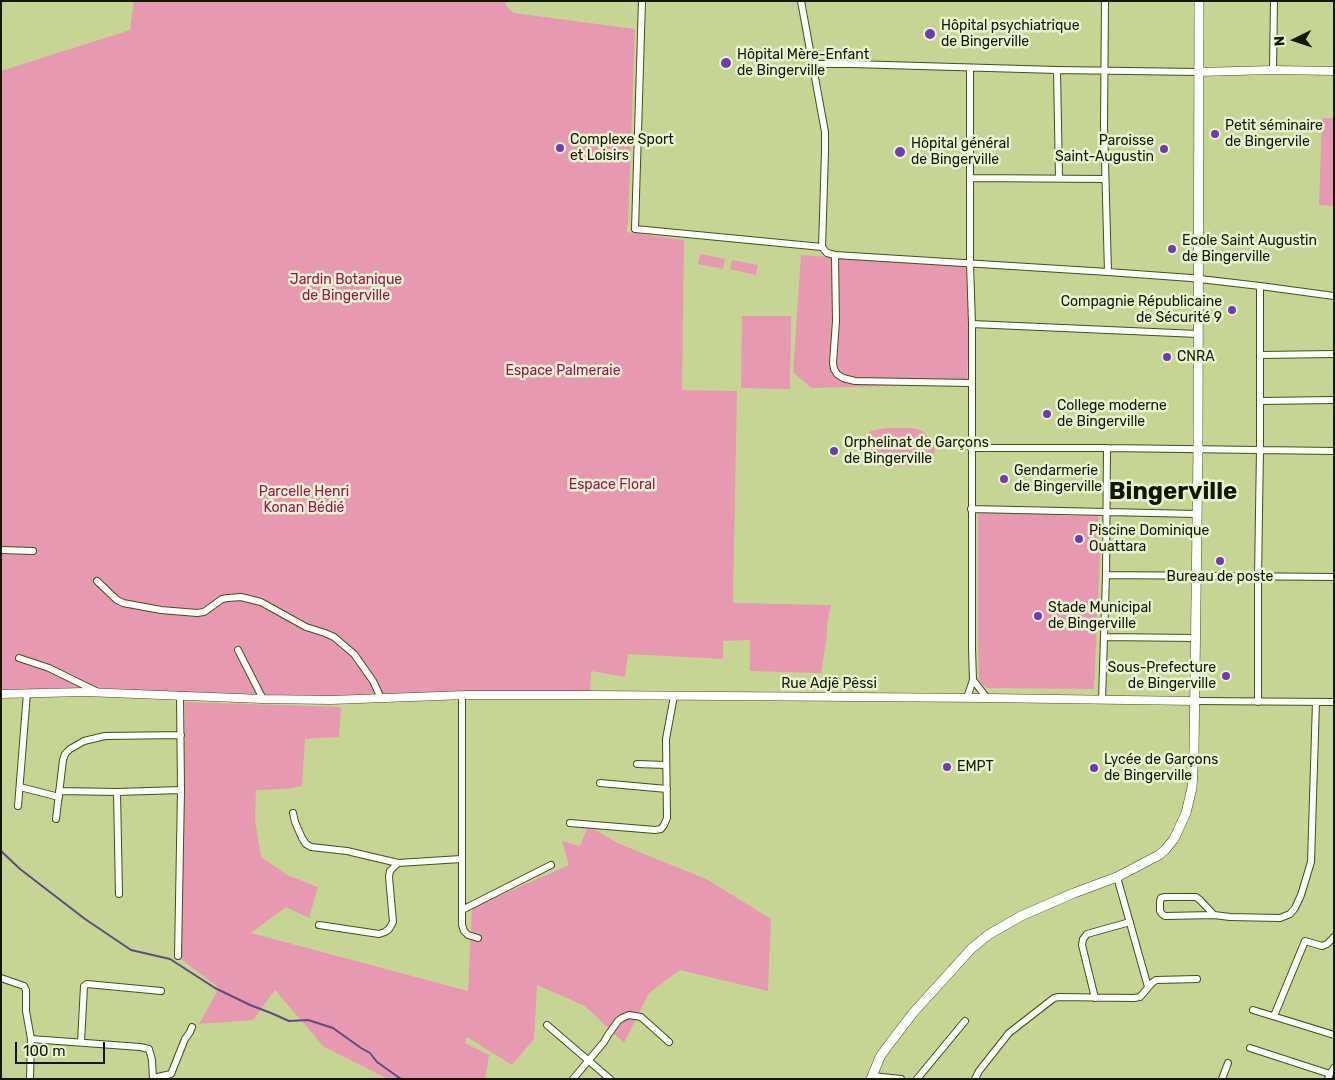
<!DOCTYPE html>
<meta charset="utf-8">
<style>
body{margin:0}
#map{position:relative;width:1335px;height:1080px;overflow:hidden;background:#c6d594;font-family:Rubik,sans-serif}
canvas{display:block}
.frame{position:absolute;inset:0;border:2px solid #121701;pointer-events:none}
.north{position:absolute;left:1270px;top:15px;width:50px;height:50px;-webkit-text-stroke:4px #e9f2d1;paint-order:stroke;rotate:266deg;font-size:14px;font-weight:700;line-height:20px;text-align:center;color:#121701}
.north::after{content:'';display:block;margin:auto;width:18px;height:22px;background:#121701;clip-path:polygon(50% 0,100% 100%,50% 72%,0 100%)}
.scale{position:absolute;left:15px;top:1042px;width:90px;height:22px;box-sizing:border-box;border:2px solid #121701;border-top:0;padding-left:6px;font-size:15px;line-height:18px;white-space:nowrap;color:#121701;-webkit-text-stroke:4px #e9f2d1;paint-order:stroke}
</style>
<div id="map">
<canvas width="1335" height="1080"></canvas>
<div class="frame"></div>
<div class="north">N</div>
<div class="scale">100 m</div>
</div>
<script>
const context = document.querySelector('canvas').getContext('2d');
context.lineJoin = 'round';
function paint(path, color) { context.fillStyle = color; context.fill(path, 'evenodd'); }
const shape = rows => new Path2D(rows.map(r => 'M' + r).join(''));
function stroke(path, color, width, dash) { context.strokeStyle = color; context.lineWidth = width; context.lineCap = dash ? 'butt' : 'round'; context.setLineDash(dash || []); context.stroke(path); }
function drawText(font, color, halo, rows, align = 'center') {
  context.font = font + ' Rubik,sans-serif'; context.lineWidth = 5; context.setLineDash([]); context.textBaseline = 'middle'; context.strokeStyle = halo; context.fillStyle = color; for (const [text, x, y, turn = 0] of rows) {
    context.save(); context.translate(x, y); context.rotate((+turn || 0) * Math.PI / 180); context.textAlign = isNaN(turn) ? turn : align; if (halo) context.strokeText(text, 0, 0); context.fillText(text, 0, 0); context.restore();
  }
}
paint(shape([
 [134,1,504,1,507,7,514,13,635,29,628,225,627,225,627,232,684,240,682,390,737,391,733,603,831,605,827,625,827,635,821,673,750,671,750,640,723,641,723,659,628,654,625,677,591,671,590,693,465,697,1,696,1,71,130,30],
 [1322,118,1334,118,1334,206,1319,205],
 [700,254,725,259,723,269,698,264],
 [801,255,971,266,967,384,811,388,793,372],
 [732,260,758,265,756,275,730,269],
 [742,316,791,316,790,389,741,388],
 [886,428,910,428,917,429,924,432,934,443,935,452,924,462,917,465,885,467,871,463,863,456,861,451,861,443,863,439,871,431],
 [978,513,1059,514,1066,516,1098,515,1100,556,1094,689,986,688,979,680,978,635],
 [185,702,341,707,339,737,305,739,302,786,286,789,256,790,255,820,261,857,287,875,318,887,309,918,286,907,251,933,468,991,472,908,569,865,562,841,580,846,588,826,620,844,708,880,771,919,768,991,680,970,649,993,624,1043,585,1006,537,985,534,1039,512,1065,467,1037,465,1043,489,1055,485,1079,388,1079,324,1047,275,990,253,1020,199,1024,219,988,181,959]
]), '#e899b2');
stroke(shape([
 [1,851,20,869,85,919,131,950,170,959,215,988,250,1005,271,1013,289,1021,308,1020,333,1028,361,1048,370,1053,377,1062,401,1079]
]), '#604a82', 2);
const minor = shape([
 [642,1,635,229,822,247,827,253,835,255,1108,272,1191,278,1260,286,1334,296],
 [801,1,825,132,825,152,822,247],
 [1105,1,1104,125,1108,272],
 [813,64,852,64,1057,70,1198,72],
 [1057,70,1059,178],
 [1273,70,1274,1],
 [970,178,1105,179],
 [835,255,836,321,833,363,834,369,837,374,843,378,855,381,971,383],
 [972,324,1198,334],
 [1260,355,1334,354],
 [1260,401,1334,400],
 [971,448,1107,448,1334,451],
 [971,509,1197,514],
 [1,550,33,551],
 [1106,575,1334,577],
 [97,581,117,600,123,603,161,610,197,613,204,612,222,599,228,598,241,597,261,602,306,627,325,633,334,637,354,654,373,681,381,698],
 [1105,637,1196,638],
 [238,650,263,699],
 [19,658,49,668,98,692],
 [973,680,987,698],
 [462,696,462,925,464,931,468,935,478,938],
 [967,698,973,680,972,649,972,324,970,263,970,68],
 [1102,700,1106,575,1107,448],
 [1195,701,1334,702],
 [1258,702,1258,577,1260,449,1260,286],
 [637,764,666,765],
 [600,783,667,789],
 [20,787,59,797],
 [59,791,117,792,181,790],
 [117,792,119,894],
 [18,806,27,693],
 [293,813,295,822,302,838,306,844,311,847,347,851,398,863,461,859],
 [56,819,63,760,65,754,70,749,84,741,105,736,181,735],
 [570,823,655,830,661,829,664,825,667,818,666,739,674,696],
 [1117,877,1148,987],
 [462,910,551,865],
 [1214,915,1200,900,1196,897,1165,897,1161,898,1160,901,1160,911,1162,914,1165,916,1214,915,1230,917,1280,918,1290,914,1295,908,1301,895,1311,862,1316,702],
 [319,925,379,934,385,932,389,929,393,922,389,877,390,871,398,863],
 [178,956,181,790,180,695],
 [1,978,24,986,26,990,26,1011,31,1039,30,1079],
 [1095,998,1082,945,1083,939,1087,934,1130,922],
 [1253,1010,1334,1035],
 [1274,1016,1305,941,1322,946,1327,944,1334,937],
 [547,1025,610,1079],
 [31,1039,140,1047,149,1049,152,1060,153,1079],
 [81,1042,84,986,87,984,161,991],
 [1250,1048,1330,1074],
 [872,1076,901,1079],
 [153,1078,171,1074,185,1039,190,1032,192,1027],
 [573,1079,604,1042,608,1035,618,1021,622,1018,629,1015,641,1017,669,1042],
 [917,1079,965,1021],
 [975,1079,979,1071,1009,1033,1054,998,1059,997,1134,998,1140,997,1152,983,1156,980,1197,979],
 [1222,1079,1228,1063],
 [1328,1079,1330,1074,1334,1068]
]);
const tertiary = shape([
 [1198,72,1273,70,1334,71],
 [1,694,85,692,263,699,331,700,466,695,590,695,987,698,1195,701]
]);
const secondary = shape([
 [871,1079,880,1057,887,1047,913,1013,971,949,988,935,1021,916,1074,893,1117,877,1159,855,1165,850,1174,839,1186,813,1192,788,1194,750,1198,449,1199,1]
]);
stroke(minor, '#45500e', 8);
stroke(tertiary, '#45500e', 9);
stroke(secondary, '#45500e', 10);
stroke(minor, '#fff', 6);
stroke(tertiary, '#fff', 8);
stroke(secondary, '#fff', 9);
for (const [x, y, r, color] of [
 [930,34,6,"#6e3bb2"],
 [726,63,6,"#6e3bb2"],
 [1215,134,5,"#6e3bb2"],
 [560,148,5,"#6e3bb2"],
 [1164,149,5,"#6e3bb2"],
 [900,152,6,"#6e3bb2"],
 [1172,249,5,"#6e3bb2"],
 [1232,310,5,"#6e3bb2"],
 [1167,357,5,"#6e3bb2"],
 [1047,414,5,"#6e3bb2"],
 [834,451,5,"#6e3bb2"],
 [1004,479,5,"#6e3bb2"],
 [1079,539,5,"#6e3bb2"],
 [1220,561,5,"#6e3bb2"],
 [1038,616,5,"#6e3bb2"],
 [1226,676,5,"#6e3bb2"],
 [947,767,5,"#6e3bb2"],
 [1094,768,5,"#6e3bb2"]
]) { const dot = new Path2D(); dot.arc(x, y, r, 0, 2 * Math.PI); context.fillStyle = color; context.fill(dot); stroke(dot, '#e9f2d1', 2); }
drawText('14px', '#121701', '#e9f2d1', [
 ["Hôpital psychiatrique",941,26],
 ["de Bingerville",941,42],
 ["Hôpital Mère-Enfant",737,55],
 ["de Bingerville",737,71],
 ["Petit séminaire",1225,126],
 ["de Bingervile",1225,142],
 ["Complexe Sport",570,140],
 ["et Loisirs",570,156],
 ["Paroisse",1154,141,"right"],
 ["Saint-Augustin",1154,157,"right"],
 ["Hôpital général",911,144],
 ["de Bingerville",911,160],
 ["Ecole Saint Augustin",1182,241],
 ["de Bingerville",1182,257],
 ["Compagnie Républicaine",1222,302,"right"],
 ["de Sécurité 9",1222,318,"right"],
 ["CNRA",1177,357],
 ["College moderne",1057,406],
 ["de Bingerville",1057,422],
 ["Orphelinat de Garçons",844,443],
 ["de Bingerville",844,459],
 ["Gendarmerie",1014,471],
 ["de Bingerville",1014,487],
 ["Piscine Dominique",1089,531],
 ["Ouattara",1089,547],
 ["Bureau de poste",1220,577,"center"],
 ["Stade Municipal",1048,608],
 ["de Bingerville",1048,624],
 ["Sous-Prefecture",1216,668,"right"],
 ["de Bingerville",1216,684,"right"],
 ["Lycée de Garçons",1104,760],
 ["de Bingerville",1104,776],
 ["EMPT",957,767]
], 'left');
drawText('14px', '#961652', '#e9f2d1', [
 ["Jardin Botanique",346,280],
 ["de Bingerville",346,296],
 ["Espace Palmeraie",563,371],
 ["Espace Floral",612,485],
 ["Parcelle Henri",304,492],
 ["Konan Bédié",304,508]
]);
drawText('14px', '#121701', '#e9f2d1', [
 ["Rue Adjê Pêssi",829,684]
]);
drawText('bold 24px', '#121701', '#e9f2d1', [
 ["Bingerville",1173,492]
]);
</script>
